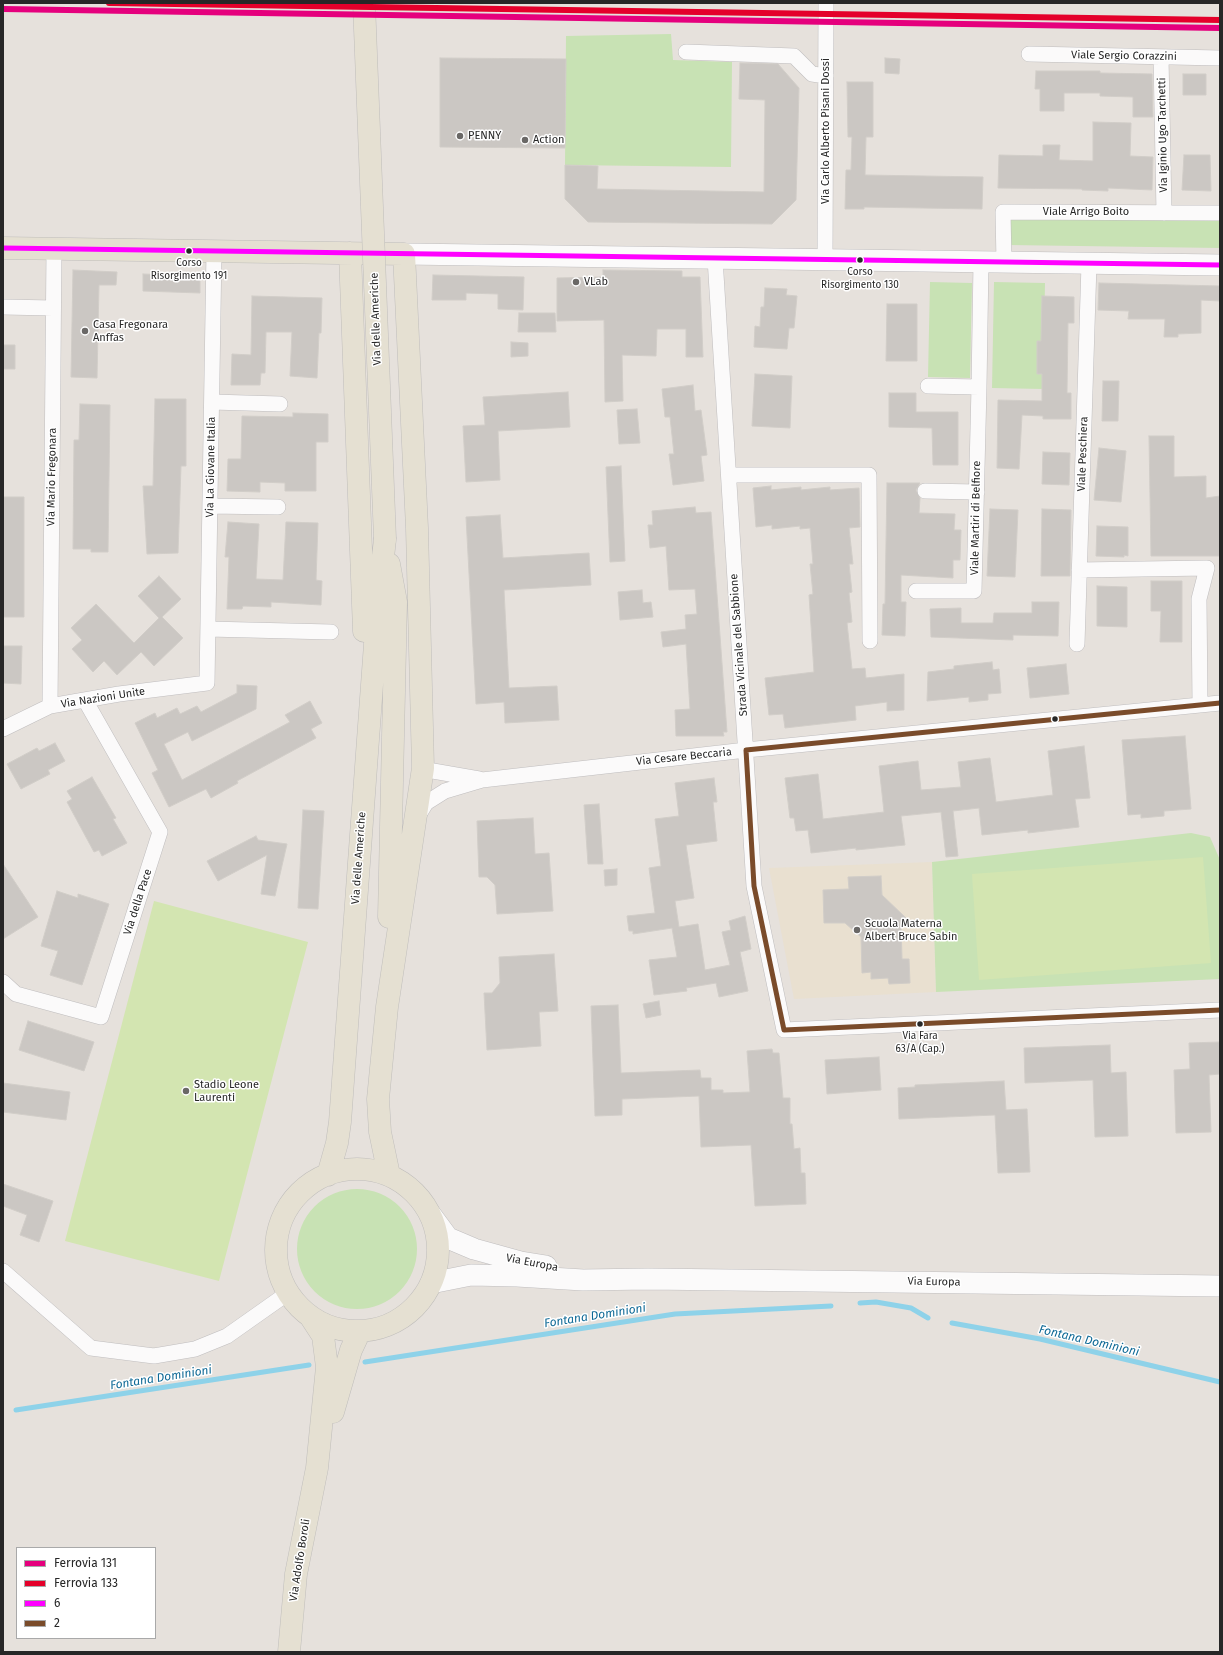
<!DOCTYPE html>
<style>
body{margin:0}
#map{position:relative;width:1223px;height:1655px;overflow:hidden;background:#e6e1dc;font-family:"Fira Sans",sans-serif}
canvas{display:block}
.frame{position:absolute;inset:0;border:4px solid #272727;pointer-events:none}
.legend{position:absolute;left:16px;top:1547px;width:140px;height:92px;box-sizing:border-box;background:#fff;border:1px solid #a9a9a9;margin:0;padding:5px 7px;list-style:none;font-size:12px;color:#272727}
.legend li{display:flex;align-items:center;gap:8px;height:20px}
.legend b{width:20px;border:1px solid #a9a9a9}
</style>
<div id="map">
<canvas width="1223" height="1655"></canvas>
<div class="frame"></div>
<ul class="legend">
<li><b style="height:5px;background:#e5007d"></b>Ferrovia 131</li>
<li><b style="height:5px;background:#e4002b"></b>Ferrovia 133</li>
<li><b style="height:5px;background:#f0f"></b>6</li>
<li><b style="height:5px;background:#7a4b2a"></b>2</li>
</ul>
</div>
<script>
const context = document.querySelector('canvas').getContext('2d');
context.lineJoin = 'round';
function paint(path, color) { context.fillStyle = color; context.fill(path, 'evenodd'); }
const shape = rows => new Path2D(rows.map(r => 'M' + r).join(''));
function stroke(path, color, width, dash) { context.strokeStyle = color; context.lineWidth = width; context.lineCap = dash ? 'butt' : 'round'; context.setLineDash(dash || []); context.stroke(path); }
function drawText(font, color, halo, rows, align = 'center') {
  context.font = font + ' "Fira Sans",sans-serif'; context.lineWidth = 3; context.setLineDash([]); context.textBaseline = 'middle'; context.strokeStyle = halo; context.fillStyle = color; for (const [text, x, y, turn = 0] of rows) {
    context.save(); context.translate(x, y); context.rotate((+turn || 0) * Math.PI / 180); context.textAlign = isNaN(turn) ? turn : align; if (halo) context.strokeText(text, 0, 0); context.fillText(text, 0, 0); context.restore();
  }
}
paint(shape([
 [932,862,936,992,794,999,769,868]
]), '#e9e0d0');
paint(shape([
 [671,34,673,60,732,62,731,167,565,165,566,36],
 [1014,215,1220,218,1220,248,1008,245,1008,222],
 [930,282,972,283,970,378,928,377],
 [994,282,1045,283,1043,389,992,388],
 [1191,833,1210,837,1220,860,1220,979,936,992,932,862],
 '297 1249a60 60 0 1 1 120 0a60 60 0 1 1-120 0Z'
]), '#c8e2b4');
paint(shape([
 [1203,857,1211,963,979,980,972,874],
 [154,901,308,942,219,1281,65,1241]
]), '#d3e5b1');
stroke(shape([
 [860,1303,876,1302,911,1308,928,1318],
 [952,1323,1040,1339,1220,1382],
 [365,1362,675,1314,831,1306],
 [16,1410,309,1365]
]), '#8ed2e9', 5);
const building = shape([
 [440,58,566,59,565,148,440,147,440,58],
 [885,58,900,59,899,74,885,73,885,58],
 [740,63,778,64,799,88,796,200,772,224,588,222,565,199,565,165,598,166,597,189,764,192,765,100,739,99,740,63],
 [1036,71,1100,71,1100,73,1152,74,1153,117,1133,117,1133,97,1100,96,1100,93,1064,93,1064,111,1040,111,1040,89,1035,89,1036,71],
 [1183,74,1206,74,1206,95,1183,95,1183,74],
 [847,82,873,82,873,137,866,137,865,175,983,177,982,209,864,207,864,209,845,209,846,170,851,170,852,137,848,137,847,82],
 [1093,122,1131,123,1130,156,1153,157,1152,190,1108,188,1108,191,1082,190,1082,189,998,188,999,155,1043,156,1043,145,1060,145,1059,160,1093,161,1093,122],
 [1184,155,1210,155,1211,191,1182,190,1184,155],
 [73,270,117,272,116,285,99,285,97,378,71,377,73,270],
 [603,270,682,271,682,277,700,277,703,357,686,357,686,329,657,329,656,356,622,355,623,401,605,402,604,320,557,321,557,278,603,277,603,270],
 [143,274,200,276,200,293,143,291,143,274],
 [433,275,524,277,523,310,498,309,498,294,466,293,466,300,432,300,433,275],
 [1099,283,1220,286,1220,301,1201,300,1201,333,1178,334,1178,337,1164,337,1165,319,1128,319,1129,311,1098,310,1099,283],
 [765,288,787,289,786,295,797,296,794,328,789,328,787,349,754,347,755,326,760,327,761,307,764,307,765,288],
 [252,296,322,298,321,333,319,333,317,378,290,376,292,332,266,332,265,373,261,373,260,385,231,385,232,354,251,355,252,296],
 [1042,296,1074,297,1074,323,1068,323,1067,393,1071,393,1071,419,1043,419,1043,416,1022,415,1019,469,997,468,998,400,1042,401,1042,374,1037,374,1037,341,1041,341,1042,296],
 [887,304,917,304,917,361,886,361,887,304],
 [519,313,555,313,556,332,518,332,519,313],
 [511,342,528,343,528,356,511,357,511,342],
 [3,345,15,345,15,369,3,369,3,345],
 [755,374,792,376,790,428,752,426,755,374],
 [1103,381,1119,381,1118,421,1102,421,1103,381],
 [693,385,695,411,701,410,707,455,701,456,704,481,673,485,669,454,674,454,670,417,665,417,662,389,693,385],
 [568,392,570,427,498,431,500,480,466,482,463,426,485,425,483,397,568,392],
 [889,393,916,393,916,412,958,412,958,465,933,465,932,428,889,427,889,393],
 [155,399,186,399,186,466,181,466,178,553,147,554,143,486,153,486,155,399],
 [80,404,110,405,108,552,91,552,91,549,73,549,74,440,79,440,80,404],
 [637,409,640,443,619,444,617,410,637,409],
 [293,413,328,414,328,442,316,442,316,491,285,491,285,483,260,482,260,492,227,491,228,459,241,459,242,416,293,417,293,413],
 [1149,436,1174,436,1174,477,1206,476,1206,498,1220,496,1220,556,1151,556,1149,436],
 [1099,448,1126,451,1121,502,1094,500,1099,448],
 [1043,452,1070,453,1069,485,1042,484,1043,452],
 [621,466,625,561,610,562,606,467,621,466],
 [887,483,920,483,916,490,920,498,919,513,955,514,954,530,961,530,960,560,953,560,953,578,901,575,901,602,906,602,905,636,882,635,883,604,885,604,887,483],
 [771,486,771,490,801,487,801,490,830,487,830,490,859,488,860,527,849,528,853,564,849,564,852,592,849,593,852,622,847,623,852,669,865,668,866,678,904,674,904,710,887,711,887,702,855,706,856,720,785,728,783,714,769,715,765,678,814,672,809,595,813,594,810,564,813,564,810,528,800,529,800,526,772,529,772,525,756,527,753,488,771,486],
 [3,497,24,497,24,617,3,617,3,497],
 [695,507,696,513,711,512,727,732,723,732,724,736,676,736,675,710,690,709,686,644,663,647,661,632,686,629,685,615,697,614,695,589,669,590,666,546,650,548,648,525,653,525,652,511,695,507],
 [990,509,1018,510,1015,577,987,576,990,509],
 [1042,509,1071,510,1070,576,1041,576,1042,509],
 [500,515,503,558,589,553,591,585,504,590,509,688,557,686,559,720,505,723,504,702,476,704,466,517,500,515],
 [228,522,259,524,256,579,283,580,286,522,318,523,316,580,322,581,321,605,271,602,271,607,243,606,242,609,227,609,229,557,225,557,228,522],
 [1097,526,1128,527,1128,556,1124,555,1124,557,1096,556,1097,526],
 [159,576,181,599,162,617,183,638,154,666,141,652,117,675,104,661,93,672,72,649,82,640,71,628,96,604,134,643,159,618,138,596,159,576],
 [1151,581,1182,581,1182,642,1160,642,1161,611,1151,611,1151,581],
 [1097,586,1127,587,1127,627,1097,626,1097,586],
 [642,590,643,603,651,602,653,617,620,620,618,592,642,590],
 [1032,602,1059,602,1058,636,1013,635,1013,640,931,637,930,609,961,608,961,623,993,623,994,613,1032,613,1032,602],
 [3,646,22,646,21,684,3,683,3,646],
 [992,662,993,670,999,669,1001,693,988,694,988,700,969,702,969,697,927,701,928,672,954,669,954,666,992,662],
 [1066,664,1069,694,1030,698,1027,668,1066,664],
 [237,685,257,686,256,709,192,741,188,732,164,744,182,780,290,722,285,715,310,701,322,723,311,729,316,738,237,781,238,783,211,798,206,789,169,807,152,773,158,770,135,723,155,713,157,718,177,708,180,714,197,706,201,712,237,693,237,685],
 [1185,736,1191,809,1164,811,1164,816,1141,818,1141,814,1128,815,1122,740,1185,736],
 [55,743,65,761,48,770,50,774,21,789,7,764,37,748,39,751,55,743],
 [1084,746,1090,798,1075,799,1079,827,1028,833,1028,830,982,835,979,808,953,811,958,856,946,857,941,812,901,816,905,845,856,850,856,848,811,853,808,830,796,831,794,818,790,818,785,778,818,774,823,819,884,812,879,766,918,761,921,790,961,787,958,762,990,758,996,802,1053,795,1048,751,1084,746],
 [92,777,116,818,113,819,127,843,102,856,99,850,94,852,67,802,72,799,67,791,92,777],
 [714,778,717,802,713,802,717,841,686,845,694,898,675,901,679,927,698,924,705,970,730,965,722,932,731,930,729,921,745,916,751,949,740,952,748,991,719,997,716,983,686,988,687,991,654,995,649,960,677,957,672,928,633,934,633,931,629,931,627,916,655,913,649,868,661,866,655,819,679,816,675,783,714,778],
 [599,804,603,864,588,864,584,805,599,804],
 [303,810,324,811,318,909,298,908,303,810],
 [533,818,535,854,549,853,553,911,497,914,495,885,487,877,479,877,477,821,533,818],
 [256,836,258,840,287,844,275,896,261,894,267,855,218,881,207,861,256,836],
 [3,864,38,917,3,939,3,864],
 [617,869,617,885,605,886,604,870,617,869],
 [881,876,882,895,906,918,901,924,902,959,909,959,910,983,889,984,888,978,871,979,871,972,862,973,861,937,845,923,824,923,823,890,849,889,848,877,881,876],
 [57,891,78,898,78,894,109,904,82,985,50,975,58,951,41,946,57,891],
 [554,954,558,1011,539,1012,541,1046,487,1050,484,993,492,993,500,983,499,957,554,954],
 [659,1001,661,1015,646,1018,643,1004,659,1001],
 [618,1005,621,1073,700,1070,701,1078,711,1078,711,1090,723,1090,723,1093,750,1092,747,1051,772,1049,773,1053,779,1053,783,1098,790,1098,790,1124,792,1124,794,1149,800,1148,801,1173,805,1173,806,1204,755,1206,751,1145,701,1147,699,1096,622,1099,622,1115,595,1116,591,1006,618,1005],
 [28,1021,94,1042,84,1071,19,1050,28,1021],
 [1220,1042,1220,1074,1209,1075,1211,1132,1176,1133,1174,1070,1190,1069,1189,1043,1220,1042],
 [1110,1045,1111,1073,1126,1072,1128,1136,1095,1137,1093,1080,1025,1083,1024,1048,1110,1045],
 [879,1057,881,1090,827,1094,825,1060,879,1057],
 [1004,1081,1006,1110,1027,1109,1030,1172,998,1173,995,1115,899,1119,898,1088,915,1087,915,1085,1004,1081],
 [3,1083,70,1092,66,1120,3,1112,3,1083],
 [3,1184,53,1201,39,1242,20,1235,27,1215,3,1206,3,1184]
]);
paint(building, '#cbc7c3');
stroke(building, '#d1cdc8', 1);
const minor = shape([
 [686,52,794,56,812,74,826,76],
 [1029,54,1220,58],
 [1161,57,1164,213],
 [715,258,754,886,784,1030,1220,1010],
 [825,260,826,3],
 [1004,262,1003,212,1220,213],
 [3,307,53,308],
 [928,386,979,387,981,262],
 [212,402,280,404],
 [729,475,869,475,870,641],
 [925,491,977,492],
 [210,506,278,507],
 [1079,570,1207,568,1199,599,1200,705],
 [916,591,974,591,979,387],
 [208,629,331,632],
 [1077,644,1089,264],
 [50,706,54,249],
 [3,729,50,706,119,694,207,683,214,251],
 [423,768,433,771,479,779],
 [418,816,426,803,445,791,482,780,746,750,1220,703],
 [3,982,16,994,101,1017,160,832,85,700],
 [3,1271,91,1348,154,1356,195,1349,227,1336,288,1293]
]);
const secondary = shape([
 [404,254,1220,265],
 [431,1215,448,1238,474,1249,521,1262,546,1266],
 [431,1283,471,1275,517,1276,583,1280,648,1279,1220,1286]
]);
const primary = shape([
 [3,248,404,254,417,528,423,768,387,1007,378,1099,380,1132,389,1175],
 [350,253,364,631],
 [389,917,396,602,389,564],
 '276 1250a81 81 0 1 1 162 0a81 81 0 1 1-162 0Z',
 [328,1175,337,1143,340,1122,378,603,385,539],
 [333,1412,351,1350,360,1331],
 [289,1652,296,1574,317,1468,327,1367,323,1336,310,1316]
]);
stroke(minor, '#bfbdbe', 16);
stroke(secondary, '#bfbdbe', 22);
stroke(primary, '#bfbdbb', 23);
stroke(minor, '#fbfafa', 15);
stroke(secondary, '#fbfafa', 21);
stroke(primary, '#e5e0d2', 22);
const primaryBridge = shape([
 [364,3,385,539]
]);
stroke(primaryBridge, '#bfbdbb', 23, []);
stroke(primaryBridge, '#e5e0d2', 22);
stroke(shape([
 [3,248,1220,265]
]), '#f0f', 5);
stroke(shape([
 [1220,703,746,750,754,886,784,1030,1220,1010]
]), '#7a4b2a', 5);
stroke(shape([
 [3,9,1220,28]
]), '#e5007d', 6);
stroke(shape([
 [109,3,1220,20]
]), '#e4002b', 6);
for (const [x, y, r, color] of [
 [460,136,4,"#6a6866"],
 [525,140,4,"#6a6866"],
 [189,251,3.5,"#272727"],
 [860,260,3.5,"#272727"],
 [576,282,4,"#6a6866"],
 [85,331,4,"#6a6866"],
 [1055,719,3.5,"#272727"],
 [857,930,4,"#6a6866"],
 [920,1024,3.5,"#272727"],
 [186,1091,4,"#6a6866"]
]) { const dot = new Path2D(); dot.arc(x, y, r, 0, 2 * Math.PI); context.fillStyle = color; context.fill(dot); stroke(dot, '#fff', 1.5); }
drawText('10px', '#272727', '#fff', [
 ["Corso",189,263],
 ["Risorgimento 191",189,276],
 ["Corso",860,272],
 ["Risorgimento 130",860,285],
 ["Via Fara",920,1036],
 ["63/A (Cap.)",920,1049]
]);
drawText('11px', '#272727', '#fff', [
 ["Viale Sergio Corazzini",1124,56,1],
 ["Via Carlo Alberto Pisani Dossi",826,131,-90],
 ["Via Iginio Ugo Tarchetti",1163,135,-91],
 ["Viale Arrigo Boito",1086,212],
 ["Via delle Americhe",376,319,-92],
 ["Viale Peschiera",1083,454,-88],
 ["Via La Giovane Italia",211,467,-89],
 ["Via Mario Fregonara",52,477,-89],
 ["Viale Martiri di Belfiore",976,518,-89],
 ["Strada Vicinale del Sabbione",739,645,-94],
 ["Via Nazioni Unite",103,698,-9],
 ["Via Cesare Beccaria",684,757,-6],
 ["Via delle Americhe",359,858,-86],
 ["Via della Pace",138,902,-72],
 ["Via Europa",532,1263,11],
 ["Via Europa",934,1282,1],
 ["Via Adolfo Boroli",300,1560,-81]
]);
drawText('11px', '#272727', '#fff', [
 ["PENNY",468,136],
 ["Action",533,140],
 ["VLab",584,282],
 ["Casa Fregonara",93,325],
 ["Anffas",93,338],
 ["Scuola Materna",865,924],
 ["Albert Bruce Sabin",865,937],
 ["Stadio Leone",194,1085],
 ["Laurenti",194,1098]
], 'left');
drawText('italic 12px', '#0d6895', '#fff', [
 ["Fontana Dominioni",595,1316,-9],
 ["Fontana Dominioni",1089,1341,13],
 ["Fontana Dominioni",161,1378,-9]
]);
</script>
